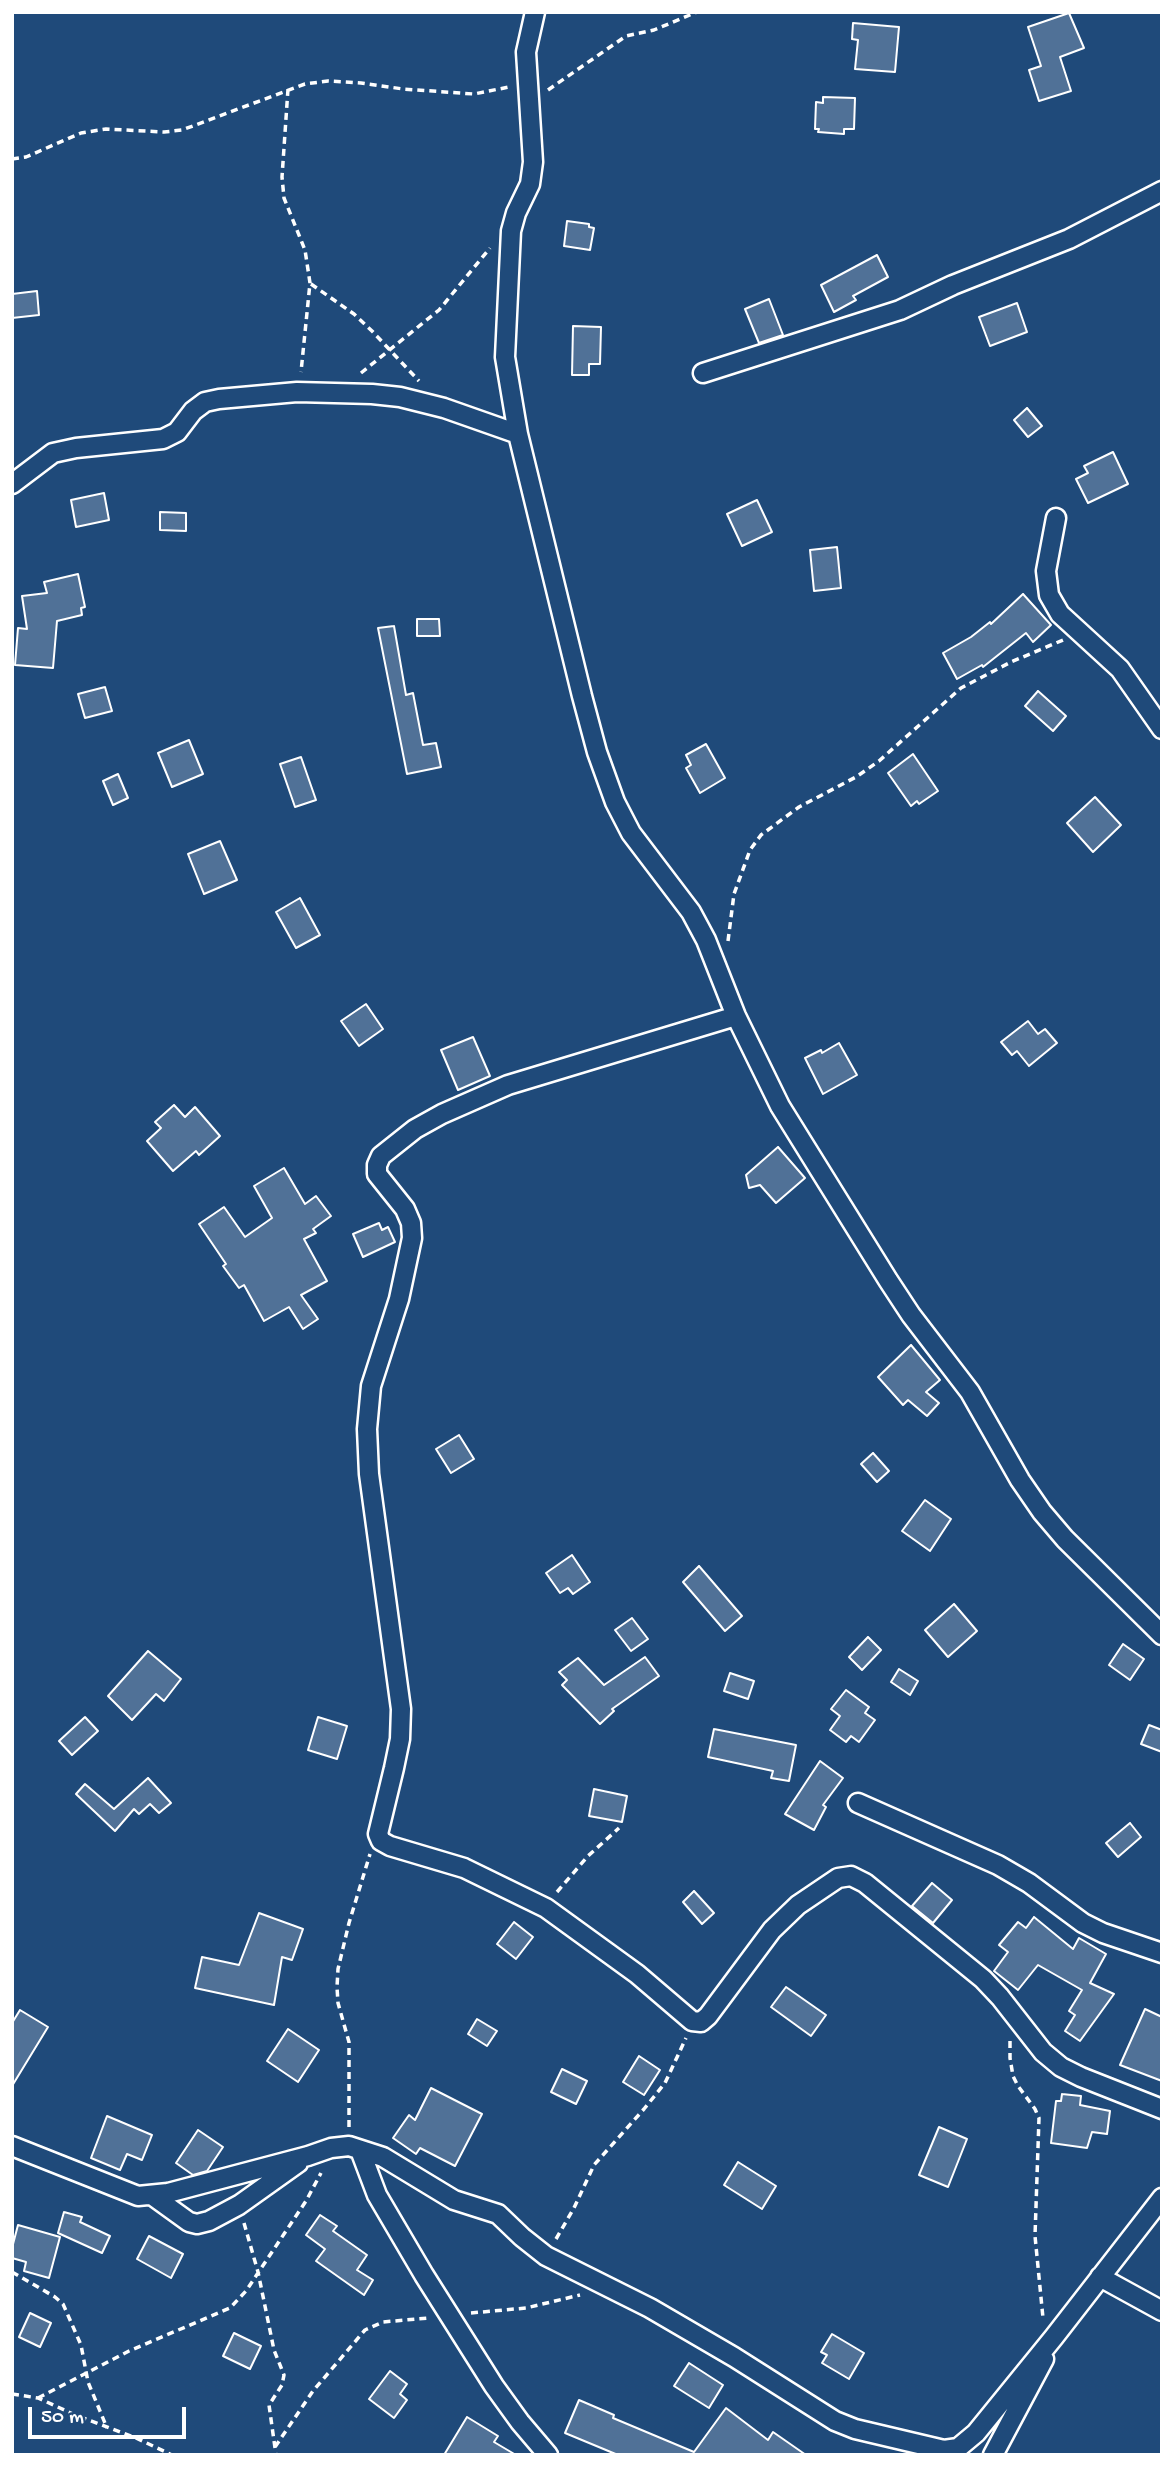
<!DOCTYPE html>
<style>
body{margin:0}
#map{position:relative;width:1174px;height:2467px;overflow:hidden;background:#1f4a7a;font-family:"Gochi Hand",sans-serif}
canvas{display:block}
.frame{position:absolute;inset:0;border:14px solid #fff;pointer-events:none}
.scale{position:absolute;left:28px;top:2407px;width:158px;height:32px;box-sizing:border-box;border:4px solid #fff;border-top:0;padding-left:9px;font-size:21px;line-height:24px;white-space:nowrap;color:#fff;-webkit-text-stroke:5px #1f4a7a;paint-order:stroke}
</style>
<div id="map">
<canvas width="1174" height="2467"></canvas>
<div class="frame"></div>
<div class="scale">50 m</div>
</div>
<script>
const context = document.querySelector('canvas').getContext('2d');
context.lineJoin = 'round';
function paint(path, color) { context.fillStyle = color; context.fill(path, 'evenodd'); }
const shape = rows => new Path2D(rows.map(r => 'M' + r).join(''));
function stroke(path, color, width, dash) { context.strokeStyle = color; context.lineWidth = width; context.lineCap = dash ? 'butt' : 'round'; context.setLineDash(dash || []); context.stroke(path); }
const building = shape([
 [1069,13,1084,48,1060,57,1071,91,1039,101,1029,70,1041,66,1028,27,1069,13],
 [853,23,899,27,895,72,855,69,858,40,852,39,853,23],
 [823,97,855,98,854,129,844,129,844,134,818,132,819,129,815,129,816,102,823,103,823,97],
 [567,221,589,224,589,227,594,228,590,250,564,246,567,221],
 [877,255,888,277,853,296,856,300,834,312,821,285,877,255],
 [37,291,39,315,12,318,12,294,37,291],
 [769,299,783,335,759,343,745,309,769,299],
 [1017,303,1027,332,990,346,979,317,1017,303],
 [573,326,601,327,600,364,589,364,589,375,572,375,573,326],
 [1027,408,1042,426,1028,437,1014,420,1027,408],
 [1113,452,1128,484,1088,503,1076,479,1088,473,1084,466,1113,452],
 [104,493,109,520,76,527,71,500,104,493],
 [757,500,772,532,742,546,727,514,757,500],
 [160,512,186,513,186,531,160,530,160,512],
 [837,547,841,588,814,591,810,550,837,547],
 [78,574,85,607,81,608,82,615,57,621,53,668,15,665,18,628,27,629,22,596,47,593,44,582,78,574],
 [1023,594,1051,625,1033,642,1026,633,983,667,982,665,957,679,943,653,971,637,990,622,991,624,1023,594],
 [417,619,439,619,440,636,417,636,417,619],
 [394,626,406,695,413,693,423,745,436,743,441,767,407,774,378,628,394,626],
 [105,687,112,711,85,718,78,694,105,687],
 [1038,691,1066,716,1053,731,1025,706,1038,691],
 [189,740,203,774,172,787,158,753,189,740],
 [706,744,725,778,700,793,686,768,691,765,686,755,706,744],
 [913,754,938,791,919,804,917,801,911,806,888,773,913,754],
 [301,757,316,800,295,807,280,764,301,757],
 [118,774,128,798,113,805,103,781,118,774],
 [1095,797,1121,825,1093,852,1067,823,1095,797],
 [220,841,237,880,204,894,188,854,220,841],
 [300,898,320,935,296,948,276,912,300,898],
 [366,1004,383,1029,359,1046,341,1021,366,1004],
 [1028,1021,1038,1034,1045,1029,1057,1043,1029,1066,1017,1051,1012,1055,1001,1042,1028,1021],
 [473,1037,490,1076,458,1090,441,1050,473,1037],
 [839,1043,857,1075,823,1094,805,1058,821,1050,822,1053,839,1043],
 [174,1105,185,1117,195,1107,220,1136,199,1155,196,1151,173,1171,147,1141,161,1128,155,1122,174,1105],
 [778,1147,805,1178,776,1203,760,1185,749,1188,746,1175,778,1147],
 [284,1168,305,1204,316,1196,331,1216,313,1229,316,1233,304,1239,327,1281,301,1295,318,1319,303,1329,289,1307,264,1321,244,1285,239,1288,223,1266,226,1264,199,1224,224,1207,245,1237,272,1218,254,1186,284,1168],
 [379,1223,382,1230,388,1227,395,1242,363,1257,353,1234,379,1223],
 [911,1345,940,1380,926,1392,939,1403,927,1416,908,1400,903,1405,878,1377,911,1345],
 [459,1435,474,1459,451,1473,436,1449,459,1435],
 [873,1453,889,1471,877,1482,861,1464,873,1453],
 [925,1500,951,1519,930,1551,902,1531,925,1500],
 [572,1555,590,1582,573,1594,568,1588,560,1593,546,1573,572,1555],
 [699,1566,742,1616,725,1631,683,1582,699,1566],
 [954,1604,977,1631,948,1657,925,1630,954,1604],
 [632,1618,648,1639,631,1651,615,1630,632,1618],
 [868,1637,881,1650,862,1670,849,1657,868,1637],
 [1123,1644,1144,1659,1130,1680,1109,1665,1123,1644],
 [148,1651,181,1679,164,1701,156,1694,132,1720,108,1696,148,1651],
 [645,1657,659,1676,612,1709,614,1711,600,1724,562,1685,567,1680,559,1672,578,1658,604,1685,645,1657],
 [899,1669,918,1681,910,1695,891,1682,899,1669],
 [730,1673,754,1681,748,1699,724,1691,730,1673],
 [846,1690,869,1707,865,1713,875,1720,859,1742,851,1736,846,1742,830,1730,840,1716,831,1709,846,1690],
 [85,1717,98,1731,72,1755,59,1741,85,1717],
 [318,1717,347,1726,337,1759,308,1750,318,1717],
 [1149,1725,1162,1730,1162,1752,1141,1744,1149,1725],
 [714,1729,796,1745,789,1781,771,1778,773,1771,708,1757,714,1729],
 [820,1761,843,1778,823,1805,826,1807,814,1830,785,1814,820,1761],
 [148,1778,171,1803,159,1813,150,1804,139,1814,134,1809,115,1831,76,1794,85,1784,114,1809,148,1778],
 [594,1789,627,1796,622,1822,589,1816,594,1789],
 [1130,1823,1141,1837,1118,1857,1106,1843,1130,1823],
 [932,1883,952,1900,933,1923,912,1906,932,1883],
 [694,1891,714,1913,702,1924,683,1902,694,1891],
 [259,1913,303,1929,292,1960,282,1957,274,2005,195,1988,202,1957,239,1965,259,1913],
 [1034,1917,1073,1949,1079,1938,1106,1954,1090,1983,1114,1994,1080,2041,1065,2031,1075,2015,1069,2011,1082,1990,1038,1965,1018,1990,994,1971,1008,1952,999,1945,1018,1922,1026,1928,1034,1917],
 [514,1922,533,1937,516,1959,497,1944,514,1922],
 [786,1987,826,2015,811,2036,771,2007,786,1987],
 [1145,2009,1162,2017,1162,2081,1120,2065,1145,2009],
 [20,2010,48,2027,12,2086,12,2023,20,2010],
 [477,2019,497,2031,487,2046,468,2034,477,2019],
 [288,2029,319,2050,298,2082,267,2061,288,2029],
 [639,2056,660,2070,644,2095,623,2082,639,2056],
 [562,2069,587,2081,576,2104,551,2092,562,2069],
 [431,2088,482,2114,455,2166,420,2148,416,2154,393,2138,409,2115,415,2120,431,2088],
 [1062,2094,1081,2096,1080,2105,1110,2111,1107,2134,1092,2132,1087,2148,1051,2143,1056,2101,1061,2101,1062,2094],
 [107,2116,152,2135,142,2160,127,2154,120,2170,91,2158,107,2116],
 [939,2127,967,2139,948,2187,919,2175,939,2127],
 [198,2130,223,2147,207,2171,193,2175,176,2163,198,2130],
 [738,2162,776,2186,762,2209,724,2185,738,2162],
 [64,2212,82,2217,80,2222,110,2236,102,2253,58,2233,64,2212],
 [320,2215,337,2226,333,2231,367,2255,357,2270,373,2280,364,2295,316,2261,325,2249,306,2235,320,2215],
 [18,2225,60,2237,49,2278,24,2271,26,2262,12,2258,12,2248,18,2225],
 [149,2236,183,2254,171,2278,137,2259,149,2236],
 [30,2313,51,2323,40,2347,19,2337,30,2313],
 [234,2333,261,2346,250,2369,223,2356,234,2333],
 [832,2334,864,2353,849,2379,822,2363,827,2355,821,2352,832,2334],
 [689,2363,723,2385,709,2408,674,2386,689,2363],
 [390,2371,407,2384,400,2394,407,2400,394,2418,369,2399,390,2371],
 [579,2400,614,2415,613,2418,694,2452,726,2408,768,2440,773,2432,806,2455,618,2455,565,2433,579,2400],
 [467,2417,498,2436,494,2442,516,2455,444,2455,467,2417]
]);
paint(building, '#507197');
stroke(building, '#fff', 2);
const street = shape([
 [535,12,526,52,533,162,530,184,516,213,511,231,505,357,518,434,582,696,597,752,615,802,631,833,691,912,706,940,736,1016,780,1106,888,1280,911,1315,970,1392,1020,1480,1042,1512,1065,1539,1162,1635],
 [703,373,900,310,953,285,1069,239,1162,191],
 [12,484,53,453,76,448,163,439,177,432,193,411,205,402,219,399,297,392,372,394,400,397,444,408,518,434],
 [1056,518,1046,571,1049,595,1060,614,1120,669,1162,729],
 [736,1016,508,1085,442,1114,415,1129,381,1156,377,1165,377,1174,405,1209,411,1223,412,1238,399,1299,371,1386,367,1429,369,1474,401,1709,400,1739,394,1768,378,1834,381,1841,390,1846,464,1868,546,1908,637,1974,692,2021,701,2022,708,2016,772,1930,798,1905,838,1878,851,1876,865,1883,983,1979,1000,1997,1043,2052,1061,2067,1081,2077,1162,2109],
 [858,1803,998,1865,1029,1883,1083,1923,1103,1933,1162,1953],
 [12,2146,138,2196,168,2193,308,2156,331,2148,349,2146,383,2157,454,2200,498,2214,522,2237,546,2256,650,2308,734,2357,835,2421,855,2429,944,2450,958,2448,976,2433,1054,2337,1162,2198],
 [360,2150,377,2195,424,2275,494,2386,520,2422,548,2455],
 [153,2196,189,2222,197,2224,209,2221,239,2205,298,2163],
 [1100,2277,1162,2311],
 [993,2455,1044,2359]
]);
stroke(street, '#fff', 23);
stroke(shape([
 [288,89,282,177,284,198,305,250,310,283,301,372],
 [548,90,626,36,654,30,697,12],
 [12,159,26,157,81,133,106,129,164,132,182,130,305,84,328,81,361,83,403,89,474,94,509,87],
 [311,284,354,314,372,331,419,381],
 [361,373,439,310,490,248],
 [728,941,734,894,750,850,761,835,799,807,856,777,879,761,961,688,1011,662,1063,640],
 [557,1892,588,1856,619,1828],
 [1010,2041,1010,2058,1013,2076,1018,2086,1035,2109,1039,2118,1035,2236,1043,2318],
 [349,2127,349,2042,338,2003,337,1987,338,1969,349,1923,370,1854],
 [244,2223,258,2272,274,2350,284,2375,282,2385,269,2405,276,2455],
 [556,2239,574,2208,594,2165,644,2109,665,2083,686,2038],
 [12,2272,55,2297,63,2304,81,2345,88,2382,107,2428],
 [471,2313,526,2308,580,2295],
 [12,2394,38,2398,73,2414,136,2438,172,2455],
 [38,2398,129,2351,230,2308,246,2291,306,2201,321,2173],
 [275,2447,313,2391,365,2330,383,2322,428,2318]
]), '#fff', 3.5, [7, 5]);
stroke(street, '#1f4a7a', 18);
</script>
